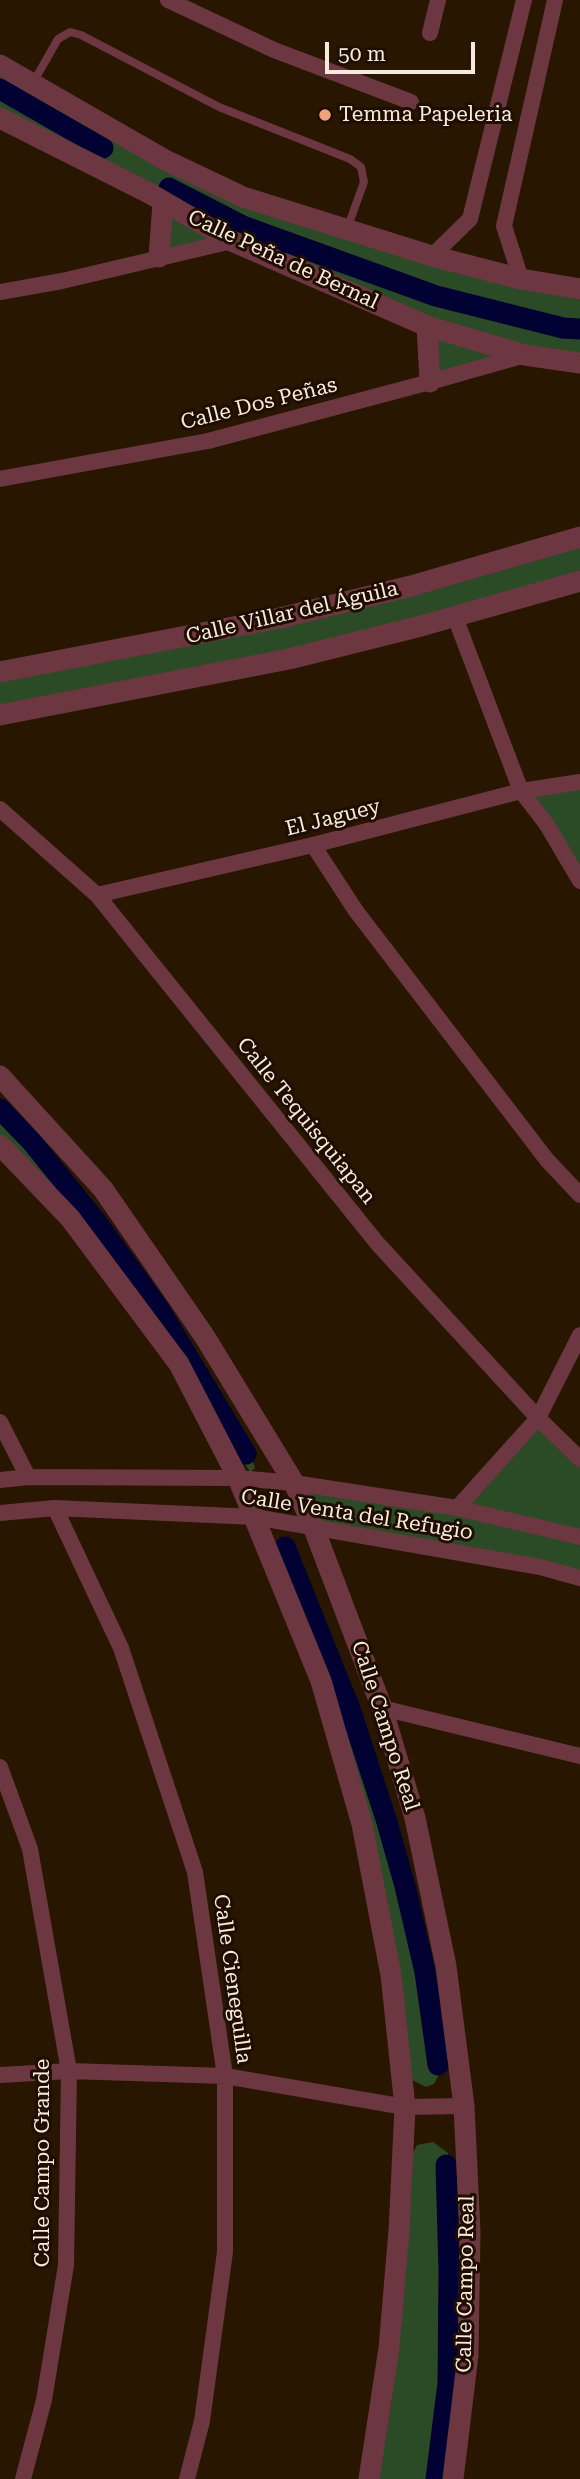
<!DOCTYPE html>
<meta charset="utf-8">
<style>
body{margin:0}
#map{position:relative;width:580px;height:2479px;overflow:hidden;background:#281601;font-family:"Roboto Serif",serif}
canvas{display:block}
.scale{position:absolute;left:325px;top:42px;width:150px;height:32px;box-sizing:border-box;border:4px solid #f8eadd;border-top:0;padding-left:9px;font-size:21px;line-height:24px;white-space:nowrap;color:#f8eadd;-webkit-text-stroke:5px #1f0d00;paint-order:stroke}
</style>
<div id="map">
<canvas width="580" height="2479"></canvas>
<div class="scale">50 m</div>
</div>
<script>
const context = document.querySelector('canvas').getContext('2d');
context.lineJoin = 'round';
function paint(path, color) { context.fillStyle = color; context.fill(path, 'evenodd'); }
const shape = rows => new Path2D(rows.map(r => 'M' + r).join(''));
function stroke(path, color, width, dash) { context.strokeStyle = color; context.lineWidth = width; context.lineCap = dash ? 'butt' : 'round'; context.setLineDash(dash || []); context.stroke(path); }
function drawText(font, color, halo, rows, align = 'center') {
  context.font = font + ' "Roboto Serif",serif'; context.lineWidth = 6; context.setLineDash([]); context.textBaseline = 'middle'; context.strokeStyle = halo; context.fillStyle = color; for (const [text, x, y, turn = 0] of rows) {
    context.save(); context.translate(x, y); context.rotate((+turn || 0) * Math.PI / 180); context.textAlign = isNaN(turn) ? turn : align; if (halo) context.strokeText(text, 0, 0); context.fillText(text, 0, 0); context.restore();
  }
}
paint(shape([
 [0,66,243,197,580,289,580,363,525,355,430,382,427,326,232,241,159,257,163,203,0,118],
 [580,537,580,581,421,626,0,715,0,672,35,667],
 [580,782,580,881,521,791],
 [0,1102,30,1133,144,1284,235,1425,249,1452,255,1468,250,1472,185,1364,0,1138],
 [538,1418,580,1459,580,1578,313,1526,294,1483,457,1508],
 [281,1542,291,1547,344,1680,382,1783,408,1868,430,1969,443,2067,434,2084,426,2087,410,2079,391,1922,276,1546],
 [433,2142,448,2153,452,2212,450,2384,436,2479,378,2479,392,2398,400,2326,408,2161,417,2145]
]), '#2b4a26');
stroke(shape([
 [0,89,103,148],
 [169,188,245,227,436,296,563,328,580,329],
 [0,1109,32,1142,98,1224,159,1309,246,1454],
 [285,1547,350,1709,386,1819,405,1886,425,1972,438,2065],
 [436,2479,448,2383,449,2271,446,2165]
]), '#000032', 21);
stroke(shape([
 [34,81,58,39,70,32,81,35,219,107,350,159,361,167,364,182,347,229]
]), '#6c3740', 8);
stroke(shape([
 [168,0,274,50,411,102],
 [430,33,438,0],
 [432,256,470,219,524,0],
 [521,279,504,226,555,0],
 [0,292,62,281,232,241],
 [0,479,208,441,430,382,525,355],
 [455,617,521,791,547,825,580,881],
 [0,809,97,895,377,1243,538,1418,580,1459],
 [313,845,356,911,547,1160,580,1195],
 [97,895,313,845,521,791,580,782],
 [0,1422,28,1477],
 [0,1480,28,1477,238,1478,294,1483,457,1508,580,1537],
 [55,1508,121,1648,195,1872,225,2076,225,2252,202,2421,187,2479],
 [457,1508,538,1418,580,1335],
 [0,1513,55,1508,255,1517,540,1567,580,1578],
 [382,1708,580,1756],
 [0,1767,30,1849,69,2071,66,2265,44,2400,23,2479],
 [0,2075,69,2071,225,2076,405,2107,464,2106]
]), '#6c3740', 16);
stroke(shape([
 [0,65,167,161,243,197,432,256,521,279,580,289],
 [0,118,149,193,232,241,427,326,525,355,580,363],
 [159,257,163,203],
 [427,326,430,382],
 [0,672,280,618,411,586,580,537],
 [0,715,289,659,421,626,580,581],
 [0,1076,103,1189,205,1337,294,1483,313,1526,382,1708,415,1818,446,1966,464,2106,470,2232,468,2355,453,2479],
 [0,1145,70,1218,179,1364,238,1478,321,1681,362,1824,391,1975,405,2107,399,2231,389,2348,369,2479]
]), '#6c3740', 21);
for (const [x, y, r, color] of [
 [325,115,7,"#f2a07f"]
]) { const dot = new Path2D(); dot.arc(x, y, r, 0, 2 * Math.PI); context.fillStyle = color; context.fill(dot); stroke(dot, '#1f0d00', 2.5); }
drawText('21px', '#f8eadd', '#1f0d00', [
 ["Temma Papeleria",339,115]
], 'left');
drawText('21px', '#f8eadd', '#1f0d00', [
 ["Calle Peña de Bernal",283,260,25],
 ["Calle Dos Peñas",259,404,-14],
 ["Calle Villar del Águila",292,613,-13],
 ["El Jaguey",333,818,-14],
 ["Calle Tequisquiapan",306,1121,51],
 ["Calle Venta del Refugio",357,1515,9],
 ["Calle Campo Real",385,1726,72],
 ["Calle Cieneguilla",232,1979,82],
 ["Calle Campo Grande",43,2163,-90],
 ["Calle Campo Real",466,2284,-89]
]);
</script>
